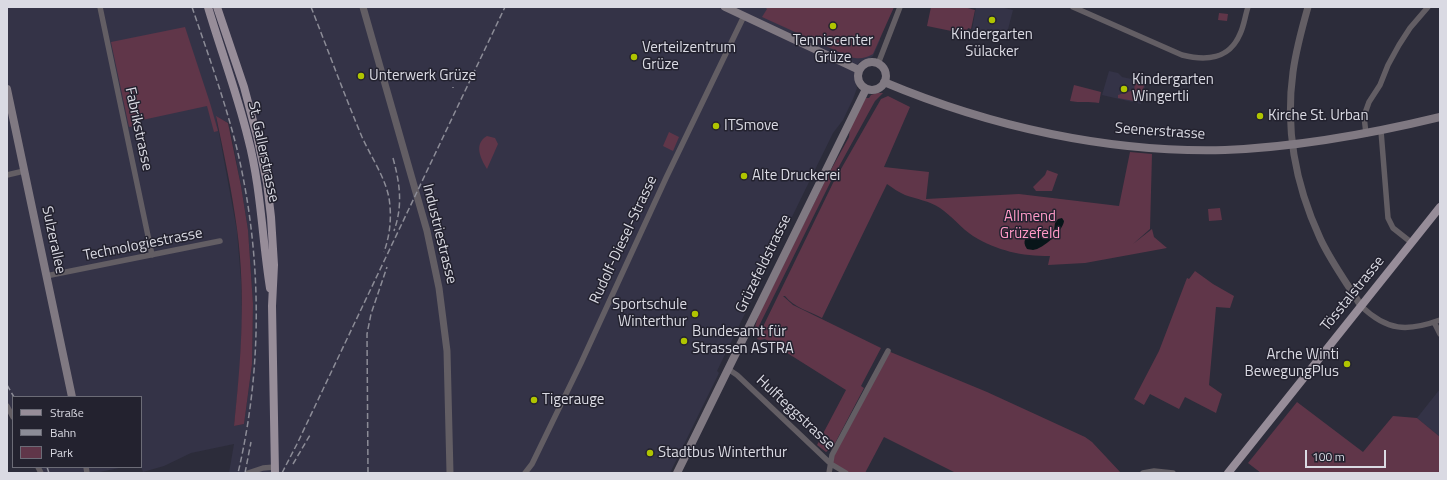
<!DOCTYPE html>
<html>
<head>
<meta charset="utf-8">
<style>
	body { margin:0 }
	#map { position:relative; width:1447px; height:480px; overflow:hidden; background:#2c2c3a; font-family:"Titillium Web",sans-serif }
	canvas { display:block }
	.frame { position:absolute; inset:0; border:8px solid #dadae3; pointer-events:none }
	.legend { position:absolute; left:12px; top:396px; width:130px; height:72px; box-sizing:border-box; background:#23222f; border:1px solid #6c6c77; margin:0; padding:5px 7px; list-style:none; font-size:12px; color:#dadae3 }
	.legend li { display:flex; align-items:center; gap:8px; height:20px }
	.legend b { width:20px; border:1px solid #6c6c77 }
	.scale { position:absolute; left:1305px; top:450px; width:81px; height:18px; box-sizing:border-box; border:2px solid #dadae3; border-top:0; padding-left:5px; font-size:12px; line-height:14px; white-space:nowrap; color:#dadae3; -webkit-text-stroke:3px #23222f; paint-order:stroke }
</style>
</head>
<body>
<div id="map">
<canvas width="1447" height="480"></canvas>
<div class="frame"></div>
<ul class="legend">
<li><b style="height:5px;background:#978d99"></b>Straße</li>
<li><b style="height:5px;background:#8c8c97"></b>Bahn</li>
<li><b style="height:11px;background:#603649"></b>Park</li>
</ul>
<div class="scale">100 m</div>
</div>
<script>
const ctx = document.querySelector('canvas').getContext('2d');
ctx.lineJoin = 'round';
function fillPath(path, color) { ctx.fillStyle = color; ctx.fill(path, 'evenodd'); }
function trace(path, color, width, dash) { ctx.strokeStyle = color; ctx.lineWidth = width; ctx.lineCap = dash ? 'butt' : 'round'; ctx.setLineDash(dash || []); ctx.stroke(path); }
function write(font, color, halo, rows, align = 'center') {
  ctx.font = font + ' "Titillium Web",sans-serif'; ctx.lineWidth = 3; ctx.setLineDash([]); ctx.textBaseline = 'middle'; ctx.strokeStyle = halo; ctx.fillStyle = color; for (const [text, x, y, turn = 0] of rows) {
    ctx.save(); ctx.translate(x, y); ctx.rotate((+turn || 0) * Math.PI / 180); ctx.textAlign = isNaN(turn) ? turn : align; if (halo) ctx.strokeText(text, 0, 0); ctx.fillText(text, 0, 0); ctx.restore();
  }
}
fillPath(new Path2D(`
	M7,7H894L880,36V40L873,56L868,60L859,62L854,77L857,88L853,99L843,120L833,133L809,182L717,371L719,373L670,473H229L234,444L191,453L164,466L143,472L141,467V397H13V412L7,402ZM216,117L229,123L241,186L248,230L253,304L252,364L244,424L234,426L240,370L242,322L241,281L237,231Z
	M976,7H1000L1013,10L1006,37L972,30Z
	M1109,71L1118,73L1122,77L1146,82L1141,104L1102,95Z
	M1440,389V437L1417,418Z
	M41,467H124L95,473H43Z`), '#343347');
fillPath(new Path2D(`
	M765,7H894L873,54C864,59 859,59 850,57L762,17L767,9Z
	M931,7H964L975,10L971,29L968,28L966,34L927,26Z
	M1219,13L1228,14L1227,21L1218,20Z
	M185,27L210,103L218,131L214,132L207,106L133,122L134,126L129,127L111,42Z
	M1135,83L1144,85L1142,96L1135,94L1134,101L1118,98V95L1134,90Z
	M1074,85L1101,92L1099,103C1089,101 1080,103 1070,101Z
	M877,93H883L875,101L831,181L755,334L753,333L759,314L827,177L849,137C849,124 860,109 866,98H869L871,95Z
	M888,96L910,107L884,167L929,172L926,199L1019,194L1119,206L1130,152L1152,154L1150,229L1133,244L1121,248L1073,254L1121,248L1133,244L1152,229L1154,237L1167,248L1085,263L1048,265L1050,256C1021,256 998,251 973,236C961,228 952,216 940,208C929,201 917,199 905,195C898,192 893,188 887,184L822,318C811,312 793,307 785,296H783L793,305L881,348L861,386L864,388L833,447L826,452L817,445L846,390L765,339L760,340L757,339L833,183L881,99Z
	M216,116L228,123L241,186L248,230L253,304L252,364L244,424L234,426C241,361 246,295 237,229C232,191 224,154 216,116Z
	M669,132L679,137L673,151L663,146Z
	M487,136L495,138L498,144L487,169C481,159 473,144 487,136Z
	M1047,170L1058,174L1052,191H1036L1033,187L1045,175Z
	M1220,208L1222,220L1209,221L1208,209Z
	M1195,271L1213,284L1234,296L1230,308L1216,307L1209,385L1222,394L1216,413L1185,397L1179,409L1150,394L1144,405L1134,399L1159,351L1187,278L1189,279Z
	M888,351L987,392L1085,437L1092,442L1121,473H956L884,437L865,473H846L831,464L832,455Z
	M1297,402L1363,452L1393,416L1417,418L1440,437V473H1261L1248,463Z`), '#603649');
fillPath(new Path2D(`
	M1062,218L1064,221C1063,231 1043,249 1033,250C1032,250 1028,249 1027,249C1016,232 1045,233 1054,230L1055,223L1058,219Z`), '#081519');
trace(new Path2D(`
	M100,7L152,255
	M1073,7L1182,55C1206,61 1229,60 1240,34C1244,26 1245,16 1248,7
	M878,64L900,7
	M1381,131L1388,218L1393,228L1412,243
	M1366,134L1364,116L1369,102L1380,85L1388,65L1399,45L1410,28L1428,7
	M7,175L24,171
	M46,276L220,241
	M1361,306C1387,331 1407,332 1440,320
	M1434,322L1440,334
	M728,369L737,375L831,464L846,473
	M7,406L13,417
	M38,467L41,473
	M86,467L87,473
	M248,473L263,468L275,467
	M525,473L532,464L581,363L666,178L744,16
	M829,473L832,455L888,351
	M1143,473L1154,471L1173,473`), '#635e64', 5.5);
trace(new Path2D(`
	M363,7L427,231L439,288L447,351L450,473
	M1308,7C1302,28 1296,50 1293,72C1285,129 1296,186 1320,238C1331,262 1347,283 1361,306`), '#635e64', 7);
trace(new Path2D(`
	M725,7L859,70
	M858 76a14 14 0 1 1 28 0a14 14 0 1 1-28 0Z
	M884,82C991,127 1109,153 1225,150C1298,147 1370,134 1440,117
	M7,89L72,397
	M677,473L866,89`), '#807982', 8);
trace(new Path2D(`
	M208,7C221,51 237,93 248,138C261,187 262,238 270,288
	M217,7L244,87L257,136L267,183L271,217L274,265L272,306L275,473
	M1228,473L1440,207`), '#978d99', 8);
trace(new Path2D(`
	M192,7C208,54 225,101 237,149C262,255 263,367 238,473
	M311,7C328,50 344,94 362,137C371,157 385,177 389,198C392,217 390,235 384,252
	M453,88V87
	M393,158C400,184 403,205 394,231
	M7,385L14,397
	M293,464L310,435
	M47,467L49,473
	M245,473L251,442
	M282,473L297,444L505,7
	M368,473L367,334L371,314L387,267`), '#8c8c97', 1.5, [6, 3]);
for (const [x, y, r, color] of [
	[992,20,4,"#b0c500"],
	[833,26,4,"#b0c500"],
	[634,57,4,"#b0c500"],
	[361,76,4,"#b0c500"],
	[1124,89,4,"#b0c500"],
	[1260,116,4,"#b0c500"],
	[716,126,4,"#b0c500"],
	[744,176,4,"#b0c500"],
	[695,314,4,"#b0c500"],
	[684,341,4,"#b0c500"],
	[1347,364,4,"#b0c500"],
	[534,400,4,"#b0c500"],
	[650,453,4,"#b0c500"]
]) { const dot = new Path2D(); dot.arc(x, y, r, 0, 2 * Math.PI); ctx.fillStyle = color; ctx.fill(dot); trace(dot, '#23222f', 1.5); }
write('15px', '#dadae3', '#23222f', [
	["Kindergarten",992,35,"center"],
	["Sülacker",992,52,"center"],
	["Tenniscenter",833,41,"center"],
	["Grüze",833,58,"center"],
	["Verteilzentrum",642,48],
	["Grüze",642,65],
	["Unterwerk Grüze",369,76],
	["Kindergarten",1132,80],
	["Wingertli",1132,97],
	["Kirche St. Urban",1268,116],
	["ITSmove",724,126],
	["Alte Druckerei",752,176],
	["Sportschule",687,305,"right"],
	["Winterthur",687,322,"right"],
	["Bundesamt für",692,332],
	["Strassen ASTRA",692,349],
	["Arche Winti",1339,355,"right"],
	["BewegungPlus",1339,372,"right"],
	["Tigerauge",542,400],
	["Stadtbus Winterthur",658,453]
], 'left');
write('15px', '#dadae3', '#23222f', [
	["Fabrikstrasse",138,129,78],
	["Seenerstrasse",1160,132,4],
	["St. Gallerstrasse",263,152,78],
	["Industriestrasse",439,234,76],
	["Sulzerallee",53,240,78],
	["Rudolf-Diesel-Strasse",624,240,-65],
	["Technologiestrasse",143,245,-11],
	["Grüzefeldstrasse",764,264,-64],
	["Tösstalstrasse",1353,294,-51],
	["Hulfteggstrasse",795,413,43]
]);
write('15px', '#ff9ac7', '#23222f', [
	["Allmend",1030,217],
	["Grüzefeld",1030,234]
]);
</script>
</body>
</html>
